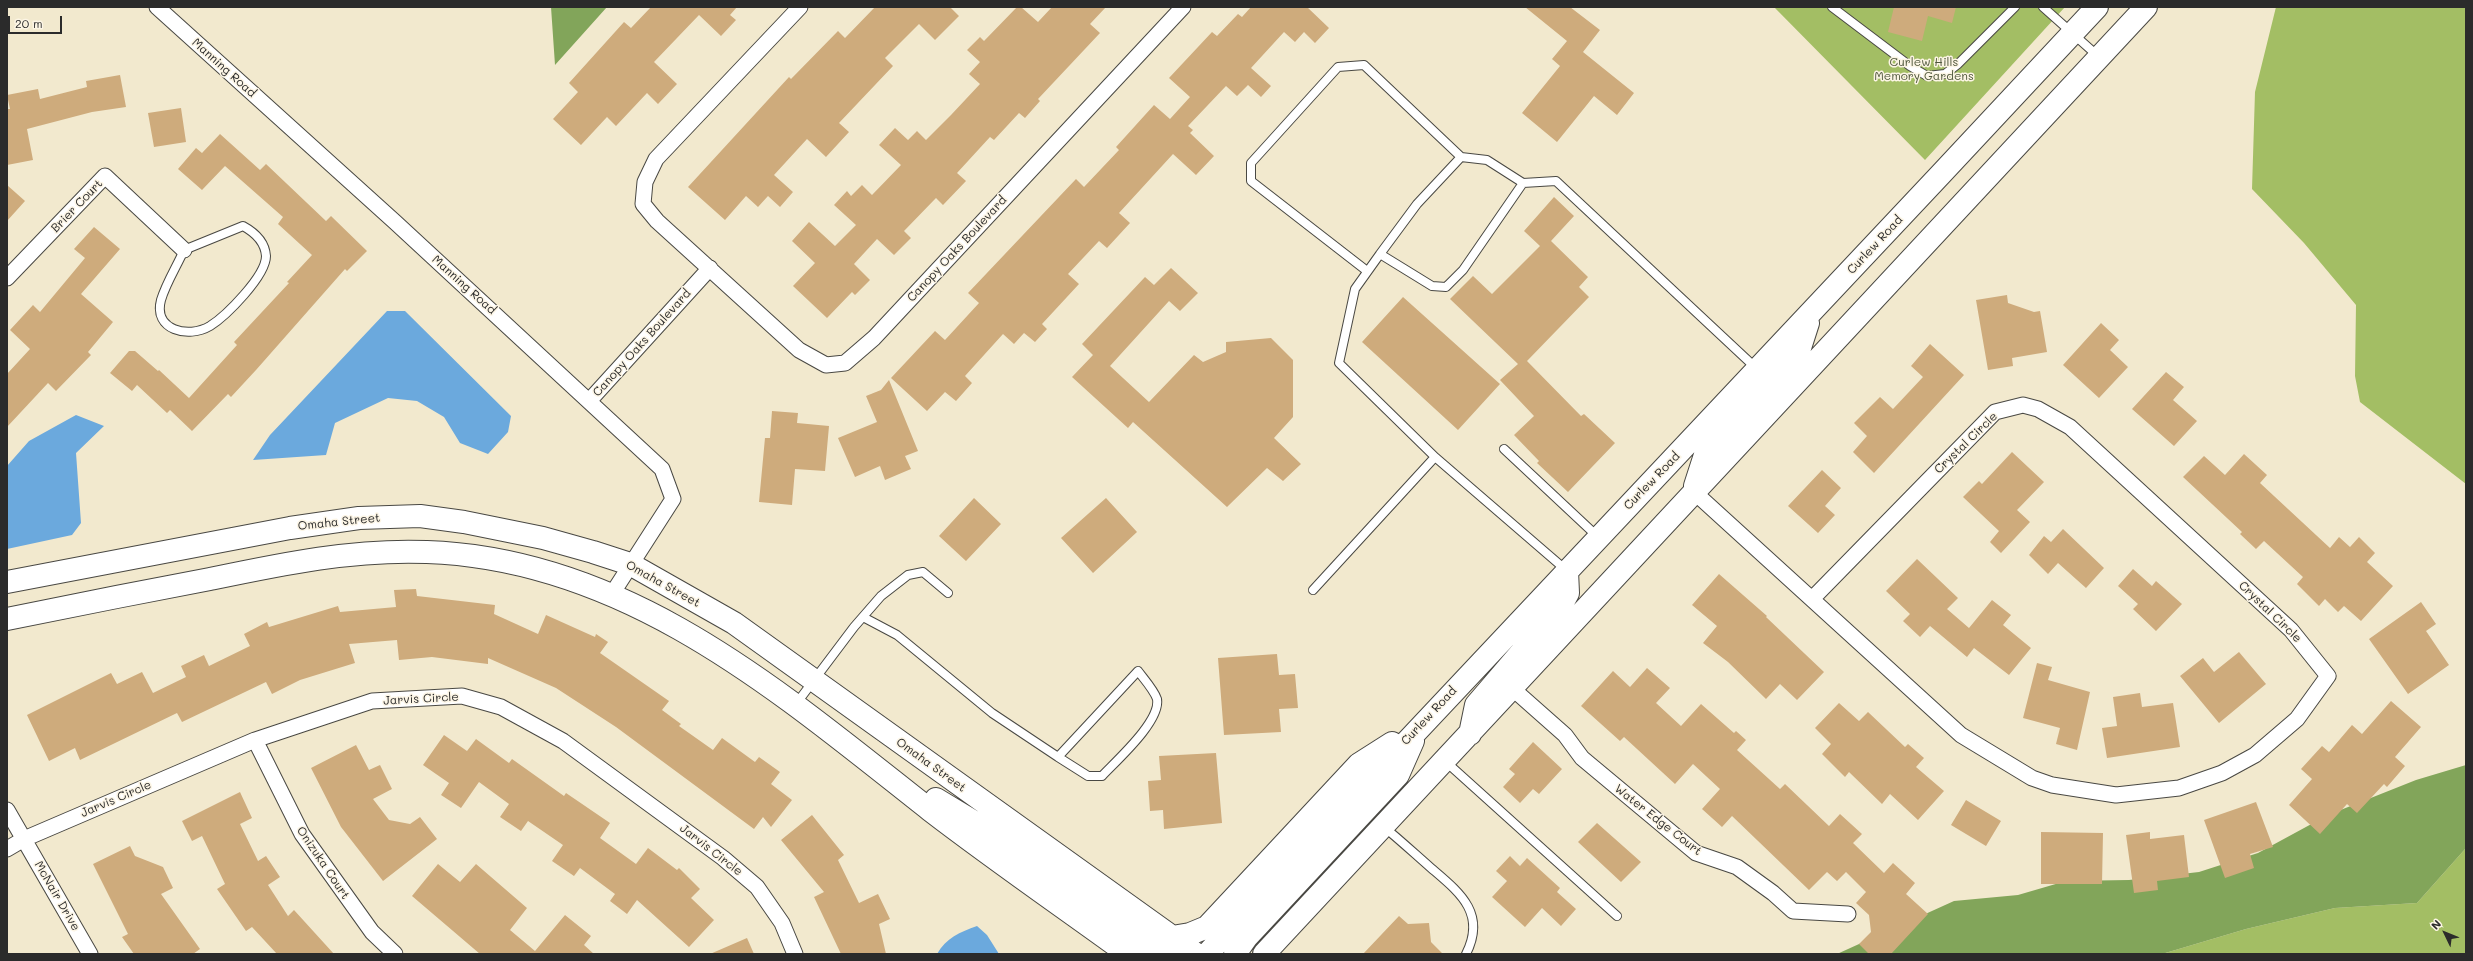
<!DOCTYPE html>
<html>
<head>
<meta charset="utf-8">
<style>
	body { margin:0 }
	#map { position:relative; width:2473px; height:961px; overflow:hidden; background:#f2e9ce; font-family:Mali,sans-serif }
	canvas { display:block }
	.frame { position:absolute; inset:0; border:8px solid #2b2b2b; pointer-events:none }
	.north { position:absolute; left:2425px; top:913px; width:40px; height:40px; -webkit-text-stroke:3px #fcf5e5; paint-order:stroke; rotate:313deg; font-size:11px; font-weight:700; line-height:16px; text-align:center; color:#2b2b2b }
	.north::after { content:''; display:block; margin:auto; width:14px; height:18px; background:#2b2b2b; clip-path:polygon(50% 0,100% 100%,50% 72%,0 100%) }
	.scale { position:absolute; left:8px; top:16px; width:54px; height:18px; box-sizing:border-box; border:2px solid #2b2b2b; border-top:0; padding-left:5px; font-size:12px; line-height:14px; white-space:nowrap; color:#2b2b2b; -webkit-text-stroke:3px #fcf5e5; paint-order:stroke }
</style>
</head>
<body>
<div id="map">
<canvas width="2473" height="961"></canvas>
<div class="frame"></div>
<div class="north">N</div>
<div class="scale">20 m</div>
</div>
<script>
const ctx = document.querySelector('canvas').getContext('2d');
ctx.lineJoin = 'round';
function fillPath(path, color) { ctx.fillStyle = color; ctx.fill(path, 'evenodd'); }
function trace(path, color, width, dash) { ctx.strokeStyle = color; ctx.lineWidth = width; ctx.lineCap = dash ? 'butt' : 'round'; ctx.setLineDash(dash || []); ctx.stroke(path); }
function write(font, color, halo, rows, align = 'center') {
  ctx.font = font + ' Mali,sans-serif'; ctx.lineWidth = 3; ctx.setLineDash([]); ctx.textBaseline = 'middle'; ctx.strokeStyle = halo; ctx.fillStyle = color; for (const [text, x, y, turn = 0] of rows) {
    ctx.save(); ctx.translate(x, y); ctx.rotate((+turn || 0) * Math.PI / 180); ctx.textAlign = isNaN(turn) ? turn : align; if (halo) ctx.strokeText(text, 0, 0); ctx.fillText(text, 0, 0); ctx.restore();
  }
}
fillPath(new Path2D(`
	M1774,7H2065L1925,160Z
	M2276,7H2466V484L2360,402L2355,376L2356,305L2304,243L2252,189L2255,92Z
	M2466,848V954H2162L2246,929L2335,908L2417,903Z`), '#a3be64');
fillPath(new Path2D(`
	M551,7H607L555,65Z
	M2466,765V848L2417,903L2335,908L2246,929L2162,954H1837L1954,901L2018,895L2066,881L2129,880L2199,872L2258,853L2328,815L2416,780Z`), '#82a55a');
fillPath(new Path2D(`
	M387,311H405L511,416L508,432L488,454L460,443L444,417L417,401L388,398L335,423L326,455L253,460L270,435Z
	M76,415L104,426L76,453L81,523L72,535L7,549V466L29,441Z
	M977,926L987,935L999,954H937C946,938 960,932 977,926Z`), '#6ba9dd');
fillPath(new Path2D(`
	M651,7H737L730,15L736,20L721,36L699,15L654,62L677,84L658,104L647,93L616,126L607,117L581,145L553,119L578,92L569,83L624,22L631,28Z
	M875,7H950L959,16L935,40L919,24L885,58L893,66L839,123L849,132L826,157L807,139L774,175L793,192L780,207L768,196L758,207L746,196L725,220L688,187L789,77L791,79L838,31L845,38Z
	M1017,7H1021L1038,22L1052,7H1106L1090,24L1100,33L1038,99L1040,101L1025,118L1019,113L994,140L990,137L957,173L966,181L943,205L936,198L904,231L911,238L894,255L877,239L854,264L870,280L855,295L852,292L827,318L793,286L815,263L792,241L809,222L835,246L856,225L834,205L847,191L851,196L862,185L872,195L901,165L879,145L895,128L908,140L917,131L926,140L951,115L980,84L969,74L980,62L967,50L980,37L984,41Z
	M1251,7H1307L1329,28L1315,43L1304,32L1295,42L1284,32L1251,68L1271,86L1261,97L1248,85L1237,96L1226,86L1188,126L1193,130L1190,133L1214,156L1196,175L1173,154L1119,213L1130,223L1107,248L1099,241L1068,274L1079,284L1042,324L1047,329L1035,342L1024,333L1014,344L1003,334L965,376L972,383L956,401L945,392L927,411L891,378L935,331L945,340L979,303L968,293L1076,179L1084,187L1119,150L1116,147L1154,105L1170,119L1190,97L1169,78L1212,32L1217,36L1238,14L1242,17Z
	M1525,7H1570L1600,30L1583,52L1634,93L1617,115L1594,96L1557,142L1522,113L1560,66L1552,59L1567,41Z
	M1894,7H1956L1952,23L1928,16L1922,41L1888,32Z
	M120,75L126,107L92,112L27,129L33,160L7,165V109H10L7,95L38,89L40,99L87,87L86,81Z
	M181,108L186,142L154,147L148,113Z
	M220,134L260,170L266,164L326,221L331,216L367,251L347,271L345,269L256,370L231,397L228,394L192,431L170,410L167,413L137,385L132,391L110,373L129,351H135L158,371L159,370L189,398L237,345L234,342L289,283L287,282L312,255L278,224L283,217L225,166L202,190L178,169L196,148L202,153Z
	M7,185L25,201L7,221Z
	M1554,197L1574,216L1551,241L1588,277L1579,287L1589,297L1527,361L1581,416L1584,414L1615,443L1568,492L1537,463L1539,461L1514,435L1534,416L1500,380L1518,364L1450,299L1473,276L1492,294L1540,246L1524,231Z
	M94,227L120,249L81,294L113,322L88,352L91,355L56,391L48,383L7,427V374L30,349L10,330L33,305L40,312L85,258L74,249Z
	M1171,268L1198,293L1180,311L1169,301L1110,366L1149,402L1194,355L1203,362L1226,352V342L1271,338L1293,360V417L1274,438L1301,464L1283,481L1267,468L1227,507L1133,422L1128,428L1072,377L1093,355L1082,344L1145,277L1154,285Z
	M2007,295L2008,303L2034,312L2040,311L2047,352L2012,358L2013,366L1988,370L1976,300Z
	M1403,297L1500,384L1458,430L1362,342Z
	M2101,323L2119,340L2110,350L2128,367L2099,398L2063,365Z
	M1930,344L1964,375L1874,473L1853,452L1867,436L1854,423L1880,397L1893,409L1923,377L1911,366Z
	M2166,372L2184,387L2173,400L2197,421L2174,446L2132,409Z
	M889,380L918,451L905,456L911,469L885,480L880,466L855,477L838,438L877,422L866,396L881,390Z
	M772,411L798,413L797,423L829,426L825,471L795,469L792,505L759,502L765,438H770Z
	M2012,452L2044,482L2017,510L2030,522L2001,553L1990,542L1999,531L1963,497L1979,481L1982,484Z
	M2244,454L2267,475L2260,483L2330,548L2339,537L2350,547L2359,537L2375,553L2367,562L2393,586L2361,621L2344,606L2338,612L2325,599L2319,606L2297,584L2303,577L2264,541L2256,549L2240,534L2242,532L2183,477L2204,456L2225,475Z
	M1822,470L1841,488L1825,506L1835,515L1818,533L1788,506Z
	M974,498L1001,524L966,561L939,536Z
	M1106,498L1137,532L1093,573L1061,538Z
	M2063,529L2104,568L2086,588L2058,563L2048,574L2029,555L2044,536L2051,542Z
	M1917,559L1958,598L1947,609L1969,628L1992,600L2011,615L2003,625L2031,648L2009,675L1974,648L1967,657L1930,626L1920,637L1903,621L1910,614L1886,591Z
	M2133,569L2152,586L2156,581L2182,604L2156,631L2133,609L2138,604L2118,586Z
	M1719,574L1767,616L1766,617L1824,672L1797,700L1780,684L1766,699L1728,662L1703,643L1717,626L1692,605Z
	M416,589L417,596L495,605L494,614L538,634L546,615L595,637L596,634L608,642L600,653L669,701L662,710L681,724L679,726L713,750L722,738L755,762L759,757L780,772L771,784L792,800L771,827L763,817L754,829L616,727L556,688L488,658V664L432,657L399,660L397,640L349,644L355,663L300,680L272,694L266,682L182,722L177,713L80,760L75,748L49,761L27,715L111,673L117,684L142,672L153,693L186,677L181,666L204,655L209,666L250,646L244,634L267,622L269,627L338,606L340,612L396,607L394,590Z
	M2421,602L2436,624L2426,631L2449,665L2408,694L2369,639Z
	M2239,652L2266,684L2219,723L2180,676L2203,658L2214,672Z
	M1277,654L1279,675L1295,674L1298,708L1279,709L1281,732L1224,735L1218,658Z
	M2037,663L2052,667L2048,680L2090,692L2077,750L2056,744L2060,728L2023,718Z
	M1647,668L1670,688L1656,703L1681,726L1701,704L1734,733L1736,731L1746,740L1737,750L1780,789L1785,784L1829,826L1840,814L1862,834L1853,843L1884,873L1893,863L1915,883L1906,894L1928,914L1891,954H1869L1859,944L1871,932L1869,915L1856,903L1866,892L1846,872L1837,881L1827,872L1809,890L1732,816L1722,827L1702,809L1720,789L1693,764L1675,784L1624,737L1620,741L1581,706L1613,671L1630,687Z
	M2140,693L2142,707L2173,703L2180,747L2107,758L2102,728L2117,726L2113,697Z
	M2391,701L2421,727L2395,757L2405,766L2387,787L2384,784L2357,813L2347,804L2320,834L2289,805L2312,779L2301,769L2322,746L2329,752L2352,725L2362,734Z
	M1839,703L1859,721L1868,712L1905,747L1908,744L1924,758L1916,767L1944,791L1918,820L1890,794L1882,804L1849,772L1845,777L1822,754L1831,744L1815,728Z
	M444,735L467,751L476,739L509,763L512,759L564,796L566,793L610,823L600,838L636,864L648,848L677,870L679,868L700,889L691,898L714,920L689,947L637,900L627,914L610,901L615,894L580,868L574,876L552,861L563,845L528,821L521,831L500,817L509,804L479,782L461,808L441,795L449,783L423,765Z
	M1533,742L1562,769L1539,794L1533,789L1520,803L1503,787L1515,774L1509,769Z
	M356,745L369,770L380,765L392,789L373,799L389,820L410,824L420,817L437,839L383,881L341,827L311,768Z
	M1216,753L1222,823L1164,829L1163,810L1150,811L1148,781L1161,780L1159,756Z
	M240,792L252,818L240,824L258,861L266,856L280,877L268,885L288,916L294,910L334,954H277L252,927L246,931L217,889L225,884L202,836L192,841L182,821Z
	M1966,800L2001,821L1986,846L1951,825Z
	M2256,802L2273,847L2250,854L2254,868L2225,878L2204,820Z
	M812,815L844,855L838,860L859,903L878,894L890,919L879,924L886,954H841L814,897L824,892L781,840Z
	M1597,823L1641,862L1621,882L1578,842Z
	M2041,832L2103,833L2102,884H2041Z
	M2150,832V839L2184,835L2189,877L2157,881L2158,890L2134,893L2126,835Z
	M130,846L135,856L163,867L173,888L161,894L200,949L193,954H134L122,937L128,934L93,864Z
	M1510,856L1520,866L1527,858L1560,888L1557,892L1576,909L1561,926L1542,908L1525,927L1492,897L1507,881L1496,871Z
	M438,864L460,882L476,864L527,908L510,930L535,951L565,915L591,936L584,945L594,954H480L412,896Z
	M1399,916L1408,924L1429,923L1431,942L1443,954H1363Z
	M747,938L754,954H710Z`), '#ceab7c');
const lane = new Path2D(`
	M1832,7L1910,66L1927,76L1945,74L1958,64L2015,7
	M2043,7L2099,57
	M1523,183L1487,160L1461,157L1417,204L1380,254L1432,286L1446,287L1463,270L1523,183L1556,181L1757,369
	M243,226C254,232 265,242 266,256C266,276 226,316 210,326C188,339 153,330 161,300C166,283 177,266 184,250Z
	M1380,254L1355,289L1339,363L1435,457
	M1367,271L1251,181V163L1338,67L1364,65L1461,157
	M1504,449L1598,537
	M1313,590L1435,457L1566,570
	M863,617L897,635L992,713L1058,757L1138,671C1144,679 1154,690 1157,699C1161,721 1117,760 1102,776H1088L1058,757
	M796,704L854,627L881,596L908,575L923,572L948,593
	M1445,761L1617,916
	M1384,827C1400,840 1415,854 1431,868C1459,892 1487,913 1466,954`);
const street = new Path2D(`
	M157,7L395,222L662,469L673,499L612,594
	M800,7L656,159L645,182L643,204L657,221L799,350L826,365L845,363L874,338L1183,7
	M7,278L105,176L184,250
	M590,400L710,268
	M1693,491L1961,735L2032,778L2052,785L2116,795L2179,788L2222,773L2255,755L2297,719L2328,676L2291,630L2070,427L2038,409L2023,405L1995,412L1812,599
	M1513,689L1565,735L1582,758L1696,853L1737,867L1773,893L1793,911L1848,914
	M255,740L302,834L372,932L395,954
	M7,810L90,954
	M7,849L24,839L255,740L372,701L462,696L501,707L563,741L723,858L757,887L782,923L795,954`);
const secondary = new Path2D(`
	M1695,486L1705,455L1800,348L1808,323
	M7,582L290,528L359,518L420,516L464,522L543,538L593,552L630,564L734,623L1196,954
	M7,619C75,605 142,592 210,579C282,564 353,549 427,552C628,559 780,692 930,810C995,860 1062,906 1128,954
	M1470,734L1476,705L1561,606L1568,593L1567,571
	M936,799L979,825L1159,954
	M1175,945L1172,937L1190,934L1207,927L1359,764L1392,743
	M1207,954C1503,637 1802,324 2097,7
	M1235,954L1247,937L1398,775L1413,741
	M1264,954L2146,7`);
trace(lane, '#494843', 10);
trace(street, '#494843', 17);
trace(secondary, '#494843', 24);
trace(lane, '#fff', 8);
trace(street, '#fff', 15);
trace(secondary, '#fff', 22);
write('12px', '#4f573c', '#fcf5e5', [
	["Curlew Hills",1924,62],
	["Memory Gardens",1924,76]
]);
write('12px', '#2b2b2b', '#fcf5e5', [
	["Manning Road",224,68,42],
	["Brier Court",77,206,-46],
	["Curlew Road",1875,245,-47],
	["Canopy Oaks Boulevard",957,249,-47],
	["Manning Road",464,285,42],
	["Canopy Oaks Boulevard",642,343,-48],
	["Crystal Circle",1966,443,-44],
	["Curlew Road",1652,481,-46],
	["Omaha Street",339,522,-6],
	["Omaha Street",663,584,29],
	["Crystal Circle",2270,612,44],
	["Jarvis Circle",421,699,-3],
	["Curlew Road",1429,716,-47],
	["Omaha Street",931,765,36],
	["Jarvis Circle",116,799,-23],
	["Water Edge Court",1658,820,38],
	["Jarvis Circle",711,850,38],
	["Onizuka Court",323,863,56],
	["McNair Drive",57,896,60]
]);
</script>
</body>
</html>
